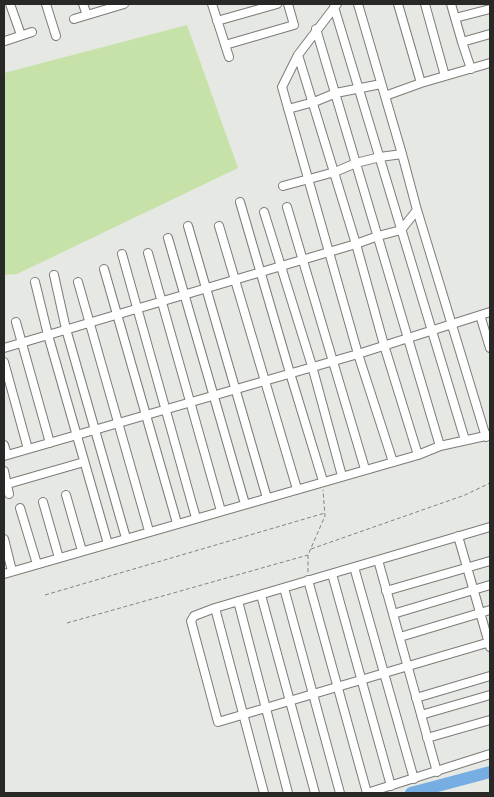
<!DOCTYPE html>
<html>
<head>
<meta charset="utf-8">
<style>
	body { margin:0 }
	#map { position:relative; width:494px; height:797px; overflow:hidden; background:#e5e8e3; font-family:Montserrat,sans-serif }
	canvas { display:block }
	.frame { position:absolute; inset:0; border:5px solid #282927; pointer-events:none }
</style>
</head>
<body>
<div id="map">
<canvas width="494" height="797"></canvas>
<div class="frame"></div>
</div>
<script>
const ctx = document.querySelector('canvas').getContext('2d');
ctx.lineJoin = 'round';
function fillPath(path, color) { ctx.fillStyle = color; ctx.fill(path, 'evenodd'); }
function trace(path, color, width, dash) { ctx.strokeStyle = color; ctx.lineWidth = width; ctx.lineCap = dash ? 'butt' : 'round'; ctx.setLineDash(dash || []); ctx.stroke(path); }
fillPath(new Path2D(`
	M187,25L238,168L17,274L4,275V73Z`), '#c7e2a8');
trace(new Path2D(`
	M411,793L490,772`), '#76ade3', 12);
const minor = new Path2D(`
	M10,4L21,35
	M46,4L56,36
	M83,4L87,15
	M212,4L229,57
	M337,4L298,55L282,87L358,354L393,462
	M358,4L402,154L417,210L486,437
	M398,4L421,83
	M425,4L445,76
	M451,4L462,42L471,69
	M334,7L465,440
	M455,18L490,9
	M74,19L124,4
	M217,21L277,4
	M316,29L440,446
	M5,41L32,32
	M462,42L490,34
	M225,45L294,25L288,4
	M298,55L356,244L384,345L418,455
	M385,96L421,83L490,63
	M288,109L314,102L336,93L381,84
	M283,186L335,172L356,163L380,157L402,154
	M240,202L290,373L323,481
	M287,207L365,469
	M264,212L312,366L342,476
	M188,226L267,498
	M219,226L297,489
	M168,238L245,504
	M148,253L221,511
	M122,254L196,518
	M104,269L177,523
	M54,275L66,329L126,538
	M35,282L48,335L108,544
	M78,282L149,531
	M480,315L490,348
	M16,322L50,443
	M4,348L356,244L378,236L401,230L417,210
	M4,362L28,449
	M4,445L7,455
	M4,456L358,354L490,312
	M4,471L9,494
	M4,485L84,462
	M66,495L82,551
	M43,502L59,558
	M20,508L37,564
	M490,527L215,608L194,616L191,621L218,722L490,642
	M458,536L490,647
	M4,539L12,571
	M378,560L437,772
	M354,567L414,779
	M4,574L418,455L440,446L490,435
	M332,574L391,786
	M308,580L367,793
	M284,588L340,793
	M386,591L490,561
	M261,595L315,793
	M238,601L288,793
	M215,608L264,793
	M393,614L490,585
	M400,637L490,610
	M416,698L490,676
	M421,715L490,695
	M427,738L490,720
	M367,793L490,754`);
trace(minor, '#7b7d78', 10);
trace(new Path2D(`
	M311,549L465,495L490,483
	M308,572V555L325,516L323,490
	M45,595L325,513
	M67,623L308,555`), '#828480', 1, [4, 2.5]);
trace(minor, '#fff', 8);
</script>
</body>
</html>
